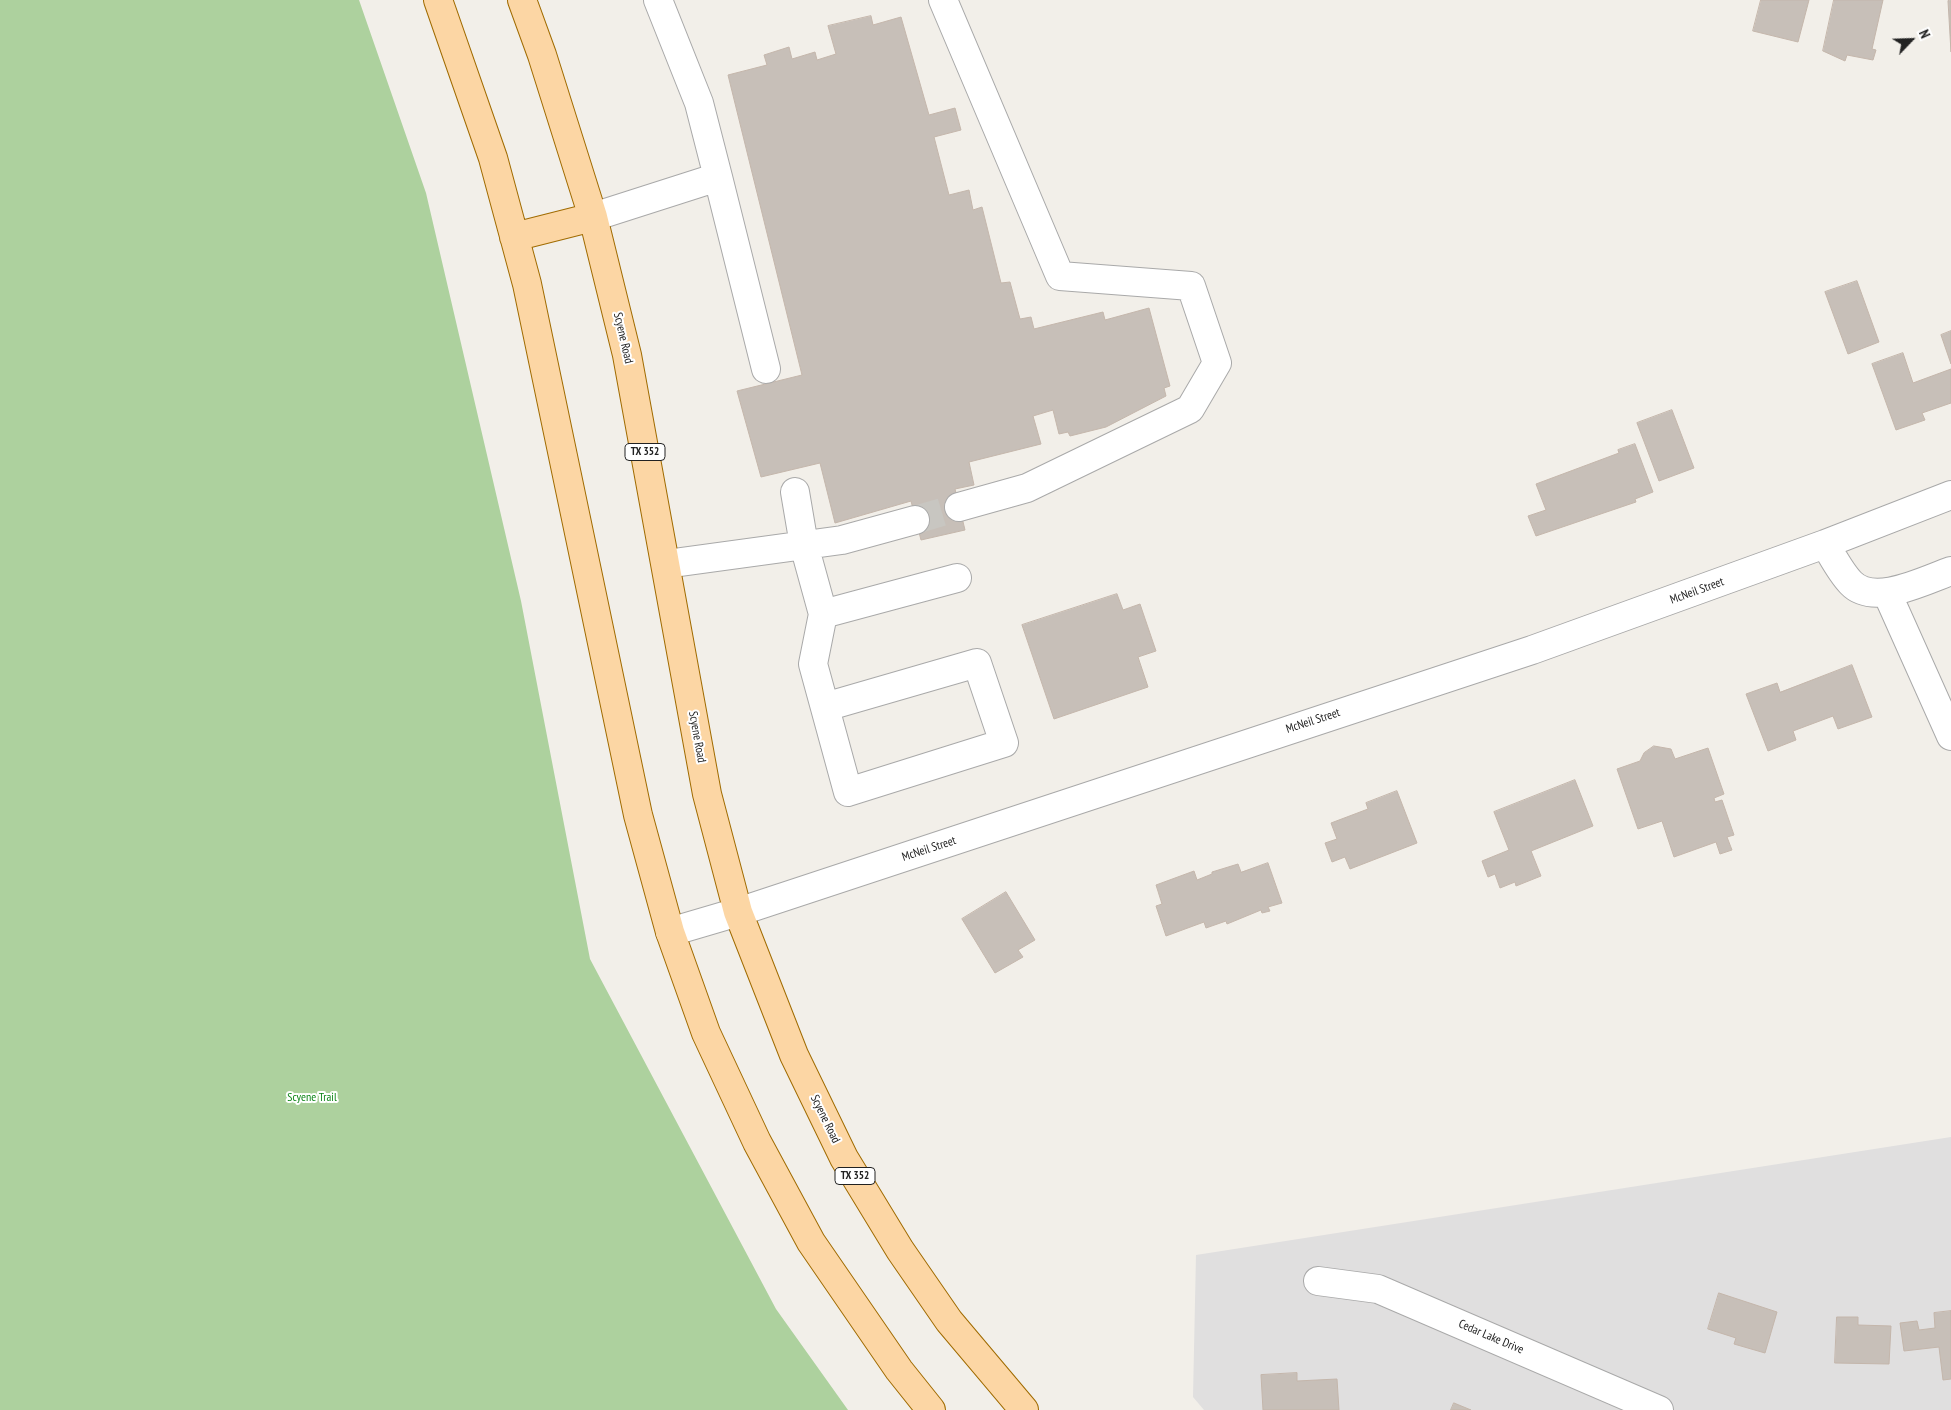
<!DOCTYPE html>
<html>
<head>
<meta charset="utf-8">
<style>
	body { margin:0 }
	#map { position:relative; width:1951px; height:1410px; overflow:hidden; background:#f2efe9; font-family:"PT Sans Narrow",sans-serif }
	canvas { display:block }
	.north { position:absolute; left:1886px; top:15px; width:50px; height:50px; -webkit-text-stroke:4px #fff; paint-order:stroke; rotate:66deg; font-size:14px; font-weight:700; line-height:20px; text-align:center; color:#222 }
	.north::after { content:''; display:block; margin:auto; width:18px; height:22px; background:#222; clip-path:polygon(50% 0,100% 100%,50% 72%,0 100%) }
</style>
</head>
<body>
<div id="map">
<canvas width="1951" height="1410"></canvas>
<div class="north">N</div>
</div>
<script>
const ctx = document.querySelector('canvas').getContext('2d');
ctx.lineJoin = 'round';
function fillPath(path, color) { ctx.fillStyle = color; ctx.fill(path, 'evenodd'); }
function trace(path, color, width, dash) { ctx.strokeStyle = color; ctx.lineWidth = width; ctx.lineCap = dash ? 'butt' : 'round'; ctx.setLineDash(dash || []); ctx.stroke(path); }
function write(font, color, halo, rows, align = 'center') {
  ctx.font = font + ' "PT Sans Narrow",sans-serif'; ctx.lineWidth = 4; ctx.setLineDash([]); ctx.textBaseline = 'middle'; ctx.strokeStyle = halo; ctx.fillStyle = color; for (const [text, x, y, turn = 0] of rows) {
    ctx.save(); ctx.translate(x, y); ctx.rotate((+turn || 0) * Math.PI / 180); ctx.textAlign = isNaN(turn) ? turn : align; if (halo) ctx.strokeText(text, 0, 0); ctx.fillText(text, 0, 0); ctx.restore();
  }
}
fillPath(new Path2D(`
	M1951,1137V1410H1204L1193,1397L1196,1255Z`), '#e0dfdf');
fillPath(new Path2D(`
	M0,0H359L426,193L521,601L590,959L776,1309L848,1410H0Z`), '#add19e');
const building = new Path2D(`
	M1761,0H1809L1798,42L1753,31Z
	M1834,0H1883L1872,49L1876,50L1873,60L1847,55L1845,61L1823,51Z
	M1951,0V52L1948,1Z
	M871,16L873,25L901,17L929,115L955,108L961,130L934,137L949,195L969,190L973,210L982,207L1001,283L1010,282L1020,319L1031,317L1034,329L1103,312L1105,320L1149,308L1170,386L1164,388L1166,396L1106,427L1070,436L1068,432L1059,434L1053,410L1033,416L1041,444L969,462L974,485L955,489L965,530L921,540L911,501L835,523L820,463L761,477L737,391L802,375L728,75L767,65L764,55L789,47L792,59L815,52L817,60L836,54L828,26Z
	M1857,281L1879,342L1848,354L1825,292Z
	M1951,331V364L1941,335Z
	M1903,353L1913,383L1951,369V403L1922,413L1925,420L1896,430L1872,364Z
	M1672,410L1694,468L1659,481L1637,423Z
	M1635,444L1653,492L1635,499L1636,502L1536,536L1528,516L1546,510L1536,484L1619,453L1618,450Z
	M1117,594L1123,610L1140,604L1156,651L1138,657L1148,687L1054,719L1022,625Z
	M1852,665L1872,717L1838,729L1833,716L1793,731L1796,740L1768,751L1746,694L1777,683L1780,692Z
	M1654,746L1671,749L1675,759L1708,748L1724,794L1714,798L1715,802L1722,800L1734,835L1727,837L1732,850L1720,854L1716,842L1674,857L1662,821L1638,829L1617,769L1640,761L1644,753Z
	M1575,780L1593,826L1531,851L1541,876L1516,886L1515,882L1500,888L1495,874L1488,877L1482,861L1509,850L1494,812Z
	M1397,791L1417,843L1350,869L1345,857L1332,862L1325,843L1337,839L1331,823L1368,809L1366,803Z
	M1268,863L1282,903L1268,907L1270,911L1262,913L1261,910L1227,924L1226,921L1206,928L1204,922L1166,936L1156,906L1162,904L1156,885L1194,871L1197,880L1212,874V872L1238,864L1241,872Z
	M1006,892L1035,940L1018,950L1023,957L995,973L962,919Z
	M1719,1293L1777,1312L1765,1353L1734,1344L1736,1338L1708,1329Z
	M1951,1311V1379L1943,1380L1939,1347L1904,1351L1900,1323L1917,1321L1919,1330L1935,1328L1934,1313Z
	M1837,1317H1858V1325L1891,1326L1889,1364L1835,1363Z
	M1297,1373V1381L1337,1379L1339,1410H1263L1261,1375Z
	M1454,1403L1471,1410H1451Z`);
fillPath(building, '#c7bfb8');
trace(building, '#c4b6ab', 1);
trace(new Path2D(`
	M915,520L959,507`), '#c8c6c1', 28, [28, 14]);
const minor = new Path2D(`
	M943,0L1060,276L1191,286L1217,363L1190,409L1027,488L959,507
	M718,177L766,369
	M593,217L718,177L699,103L658,0
	M795,492L804,545L823,614L957,578
	M1825,544C1833,557 1841,573 1851,583C1874,607 1925,580 1951,571
	M666,564L842,540L915,520
	M1887,593L1951,736
	M823,614L813,664L848,792L1004,743L977,663L825,707
	M670,932L738,912L1532,650L1825,544L1951,495
	M1318,1281L1378,1289L1659,1410`);
const major = new Path2D(`
	M438,0L493,158L527,284L638,815L670,932L706,1033L757,1142L811,1242L899,1370L931,1410
	M522,0L542,55L593,217L627,355L707,794L738,912L794,1055L844,1158L900,1250L949,1321L1024,1410
	M514,237L593,217`);
trace(minor, '#a9a9a9', 30);
trace(major, '#a06b00', 30);
trace(minor, '#fff', 28);
trace(major, '#fcd6a4', 28);
for (const [x, y, w] of [
	[645,452,40],
	[855,1176,40]
]) { const box = new Path2D(); box.roundRect(x - w / 2, y - 8.5, w, 17, 4); ctx.fillStyle = '#fff'; ctx.fill(box); trace(box, '#222', 1); }
write('bold 11px', '#222', null, [
	["TX 352",645,452],
	["TX 352",855,1176]
]);
write('12px', '#222', '#fff', [
	["Scyene Road",623,338,77],
	["McNeil Street",1697,591,-20],
	["McNeil Street",1313,721,-18],
	["Scyene Road",697,737,80],
	["McNeil Street",929,849,-18],
	["Scyene Road",825,1119,64],
	["Cedar Lake Drive",1491,1337,23]
]);
write('12px', '#0c8416', '#fff', [
	["Scyene Trail",312,1098]
]);
</script>
</body>
</html>
